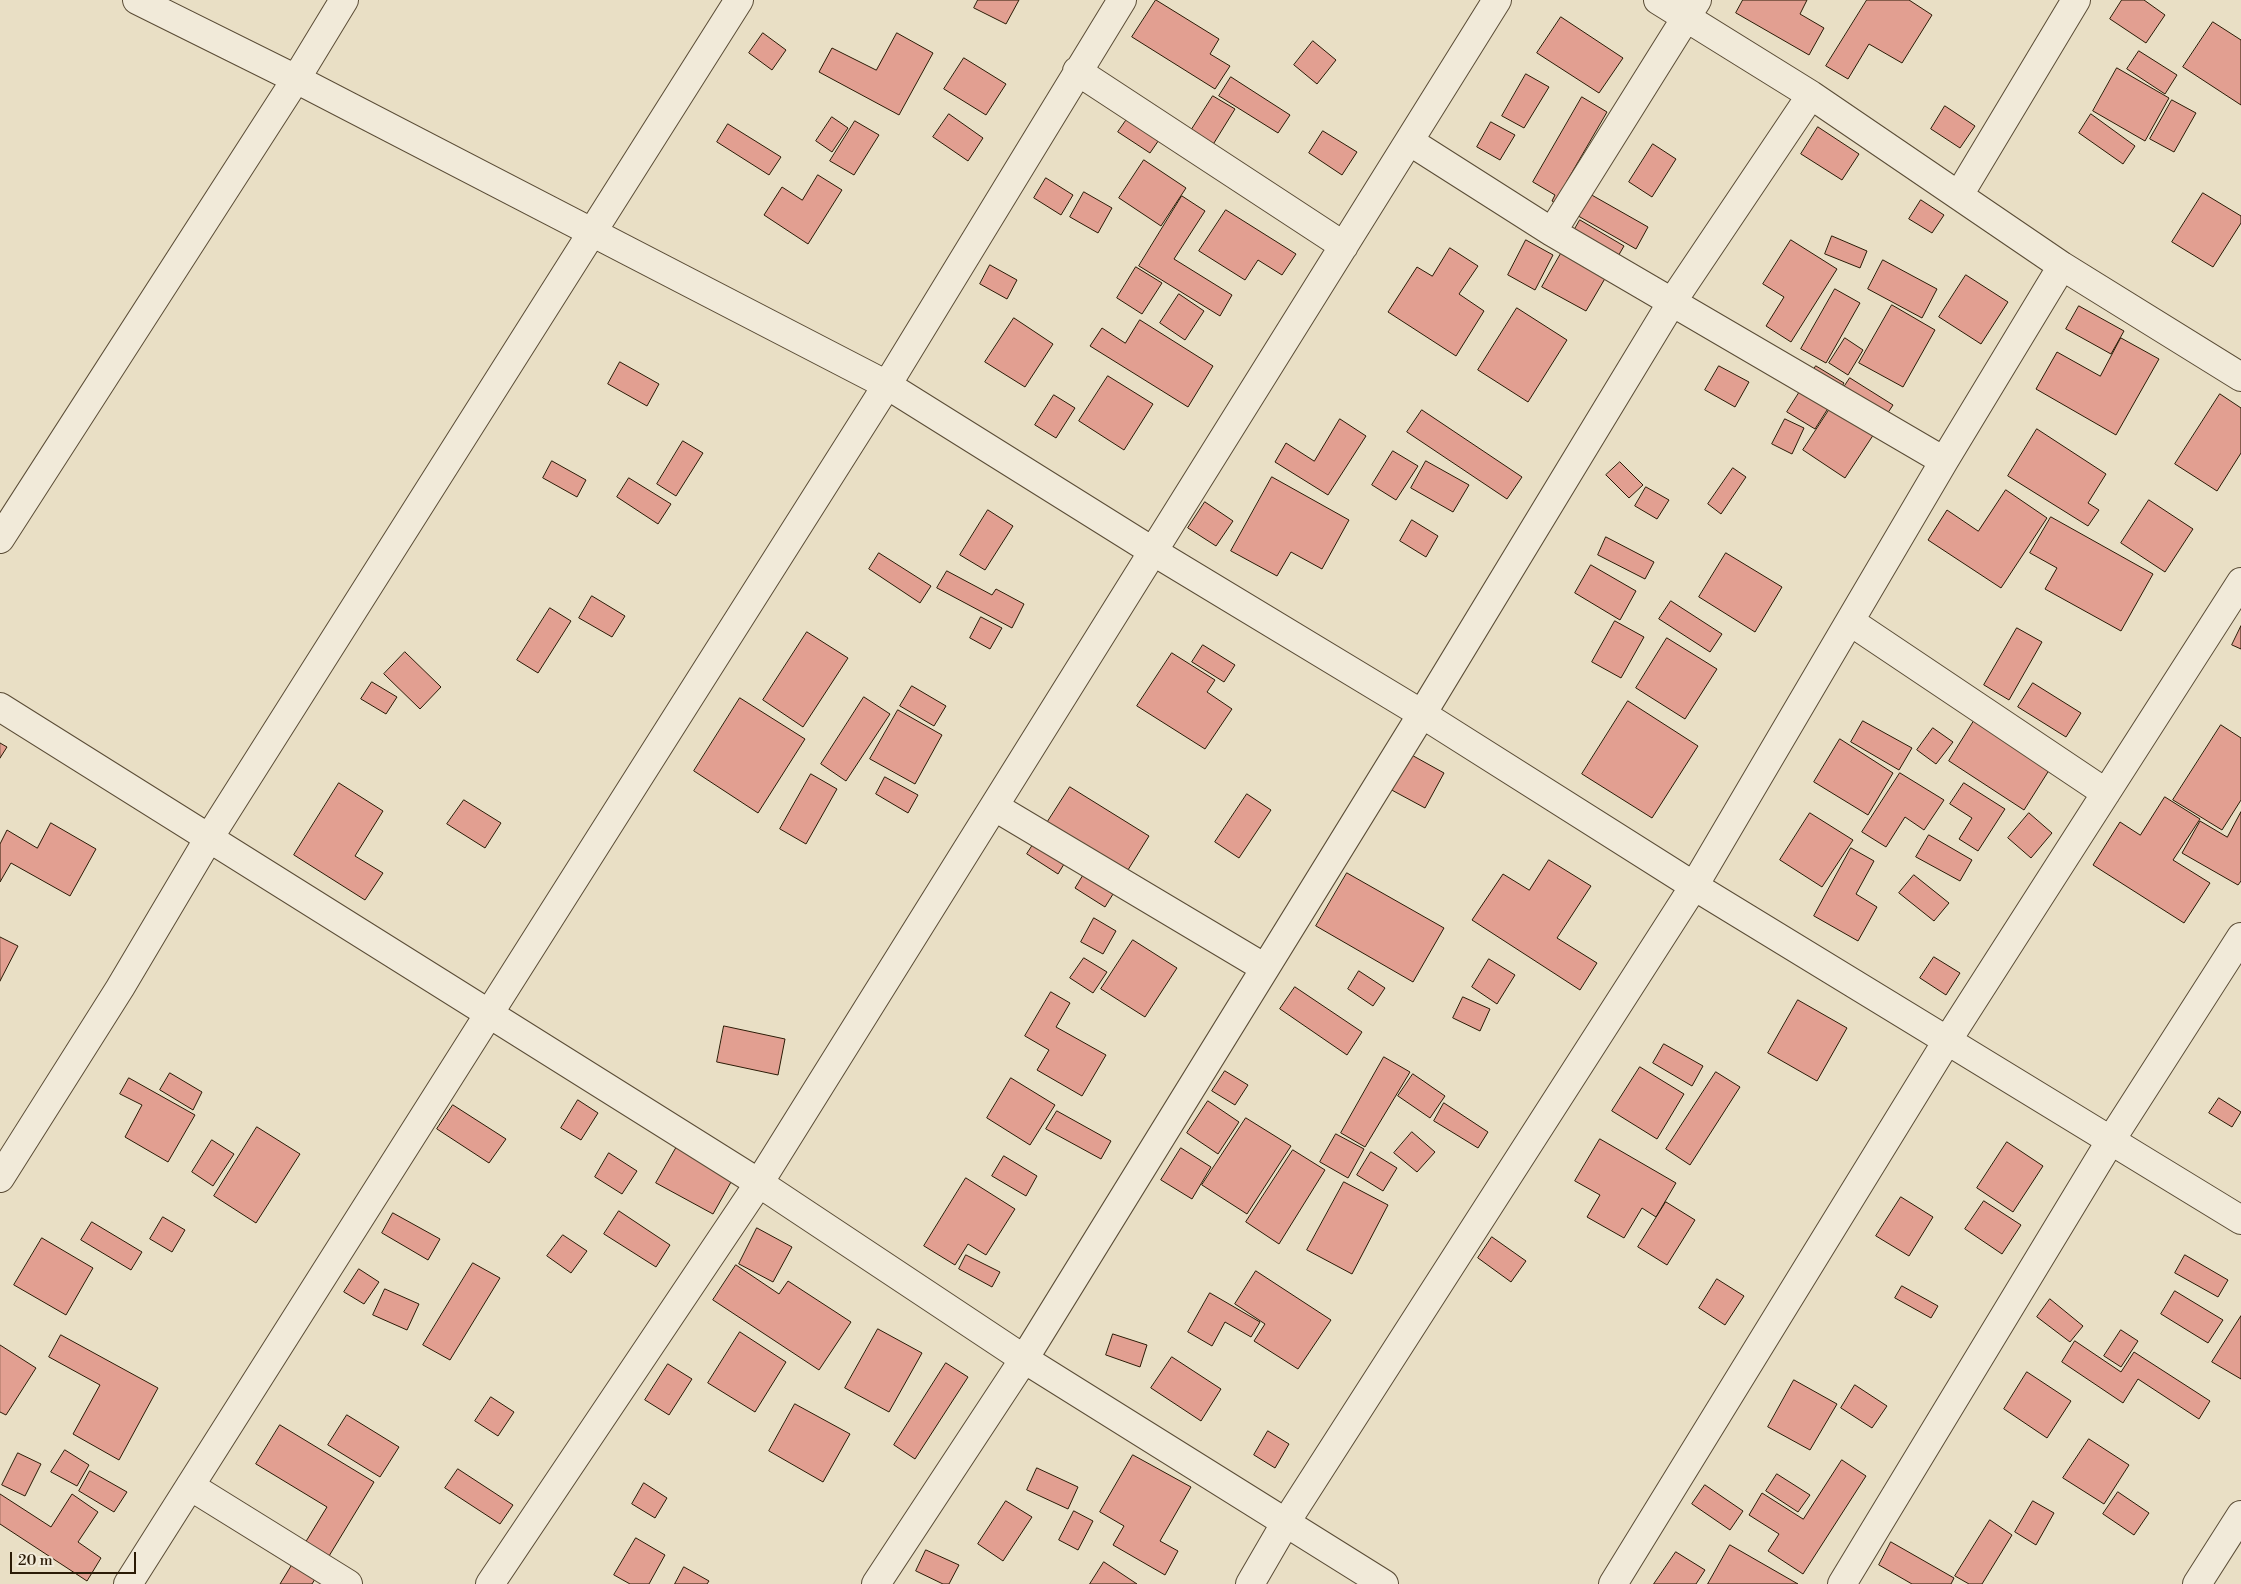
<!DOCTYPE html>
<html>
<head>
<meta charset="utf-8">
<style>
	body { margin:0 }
	#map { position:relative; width:2241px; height:1584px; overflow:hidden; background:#e9dfc5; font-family:"Libre Bodoni",serif }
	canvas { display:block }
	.scale { position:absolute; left:10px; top:1552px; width:126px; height:22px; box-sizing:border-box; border:2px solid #2b1b06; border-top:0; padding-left:6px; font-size:15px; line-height:18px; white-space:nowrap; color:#2b1b06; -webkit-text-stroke:4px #f1ead9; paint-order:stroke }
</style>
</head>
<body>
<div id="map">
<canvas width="2241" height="1584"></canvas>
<div class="scale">20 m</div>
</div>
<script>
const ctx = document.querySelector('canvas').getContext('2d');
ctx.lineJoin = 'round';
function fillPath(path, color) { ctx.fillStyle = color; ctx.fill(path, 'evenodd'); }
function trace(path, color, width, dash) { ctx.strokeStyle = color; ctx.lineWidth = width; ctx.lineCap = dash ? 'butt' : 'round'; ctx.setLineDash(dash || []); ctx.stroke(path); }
const building = new Path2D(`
	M978,0H1019L1006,24L974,8Z
	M1156,0L1219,39L1210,54L1230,66L1215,89L1132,37Z
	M1743,0H1807L1800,14L1824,28L1809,55L1736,13Z
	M1867,0H1909L1932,15L1902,63L1869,44L1848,79L1826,66Z
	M2122,0H2144L2165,15L2146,43L2110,19Z
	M1561,17L1623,58L1599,93L1537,53Z
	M2213,22L2241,40V105L2183,67Z
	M763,33L786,50L772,70L749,53Z
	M897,33L933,53L899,115L819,72L832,48L876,70Z
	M1313,41L1336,60L1317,84L1294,65Z
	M2139,51L2177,75L2165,94L2127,69Z
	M964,58L1006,84L986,115L944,89Z
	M2117,68L2169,98L2145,141L2093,111Z
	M1526,74L1549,87L1524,128L1502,116Z
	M1231,77L1290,115L1278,133L1219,96Z
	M1213,96L1235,109L1209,151L1187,137Z
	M1582,97L1607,112L1567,181L1648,227L1636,249L1552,201L1555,195L1533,182Z
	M2172,100L2196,113L2174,152L2150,139Z
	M1945,106L1975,126L1960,148L1931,129Z
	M1132,112L1163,134L1150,153L1118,132Z
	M949,114L983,138L968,161L933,137Z
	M2091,114L2135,146L2123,164L2079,133Z
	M832,117L848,128L832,152L816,141Z
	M855,121L879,135L854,175L830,161Z
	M1491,122L1515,135L1500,160L1477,147Z
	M728,124L781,157L769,175L717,142Z
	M1818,127L1859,154L1842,180L1801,154Z
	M1323,131L1357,152L1342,175L1309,153Z
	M1653,144L1676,159L1652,197L1629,182Z
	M1144,160L1186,188L1161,226L1119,198Z
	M818,175L842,190L808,244L764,215L782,187L802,200Z
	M1046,178L1073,195L1061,215L1034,198Z
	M1084,192L1112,208L1098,233L1070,217Z
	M2203,193L2241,216V223L2213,267L2172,242Z
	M1182,196L1205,211L1174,259L1232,295L1220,316L1139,266Z
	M1921,200L1944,215L1932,233L1909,219Z
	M1226,210L1296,254L1282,275L1258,260L1245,280L1199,251Z
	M1580,220L1624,246L1586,311L1542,287Z
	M1832,236L1867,251L1860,268L1825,254Z
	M1526,240L1553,255L1535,290L1508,275Z
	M1791,240L1837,269L1791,342L1766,326L1784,297L1763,284Z
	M1450,248L1478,266L1459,294L1484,311L1456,356L1388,312L1417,267L1432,276Z
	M1883,260L1937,289L1922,318L1868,289Z
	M990,265L1017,280L1007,299L980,284Z
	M1136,267L1162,283L1142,314L1117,298Z
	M1966,275L2008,302L1981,344L1939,317Z
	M1835,289L1860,303L1826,363L1801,349Z
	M1179,294L1204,311L1185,340L1160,323Z
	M1892,305L1935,330L1903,387L1859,363Z
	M2079,306L2124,331L2111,354L2066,329Z
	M1517,308L1567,340L1528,402L1478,370Z
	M1014,318L1053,344L1025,387L985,362Z
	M1140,320L1213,366L1188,407L1090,346L1102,328L1125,343Z
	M1845,338L1863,350L1848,375L1829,363Z
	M2121,338L2159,359L2116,435L2036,389L2057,352L2100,376Z
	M620,362L659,384L647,406L608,384Z
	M1719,366L1749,382L1735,407L1705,390Z
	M1816,366L1844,383L1815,429L1787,412Z
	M1108,376L1153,404L1124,450L1079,421Z
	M1850,378L1893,405L1845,478L1803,450Z
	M2220,394L2241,408V453L2217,491L2175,464Z
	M1054,395L1075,408L1056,438L1035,425Z
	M1422,410L1522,477L1507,499L1407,432Z
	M1340,419L1366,436L1328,495L1275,462L1286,443L1314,461Z
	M1785,419L1804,428L1792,454L1772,444Z
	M2037,429L2106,474L2088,503L2099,510L2088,526L2008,476Z
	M683,441L703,453L676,496L657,484Z
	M1393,451L1418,466L1396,500L1372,485Z
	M552,461L586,480L577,497L543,478Z
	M1426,461L1469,485L1453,512L1411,488Z
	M1620,462L1643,485L1629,498L1606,475Z
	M1733,468L1746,477L1721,514L1708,504Z
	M1272,477L1349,520L1322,569L1291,552L1277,576L1231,551Z
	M629,478L671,504L658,524L617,497Z
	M1646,487L1669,500L1657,519L1635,506Z
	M2006,490L2047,518L2001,588L1928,540L1947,510L1978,531Z
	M2149,500L2193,529L2165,572L2121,543Z
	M1205,502L1233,521L1216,546L1188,528Z
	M988,510L1013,526L985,570L960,555Z
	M2051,517L2153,574L2121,631L2045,589L2057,568L2030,553Z
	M1412,520L1438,536L1426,557L1400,541Z
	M1606,537L1654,562L1645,579L1598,555Z
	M879,553L931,586L920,603L869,569Z
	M1726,553L1782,587L1755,632L1699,597Z
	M1591,565L1636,591L1620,620L1575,593Z
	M947,571L992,595L996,589L1024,604L1012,628L937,588Z
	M592,596L625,616L612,637L579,618Z
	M1671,601L1722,634L1710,652L1659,619Z
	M550,608L571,621L538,673L517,660Z
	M981,617L1002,628L990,649L970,638Z
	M1615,621L1644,637L1621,678L1592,662Z
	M2241,626V649L2232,645Z
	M2017,628L2042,642L2009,700L1984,685Z
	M807,632L848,658L803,727L763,700Z
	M1667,638L1717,669L1685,719L1636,688Z
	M1203,645L1235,665L1224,682L1192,662Z
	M405,652L441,687L420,709L384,674Z
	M1172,653L1215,680L1207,692L1232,709L1205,749L1137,706Z
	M372,682L397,697L386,714L361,699Z
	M2033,683L2081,713L2066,737L2018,707Z
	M912,686L946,706L934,726L900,706Z
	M864,697L890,714L846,781L821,764Z
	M740,698L805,739L758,813L694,771Z
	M1628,701L1698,746L1652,818L1582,774Z
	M1982,708L2058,756L2024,810L1949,761Z
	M898,710L942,735L915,784L870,759Z
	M1863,721L1912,748L1899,770L1851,742Z
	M2221,725L2241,738V800L2222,830L2173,800Z
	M1933,728L1953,742L1936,764L1917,750Z
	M1840,739L1893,773L1868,815L1814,782Z
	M0,743L7,747L0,758Z
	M1408,753L1444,773L1425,808L1388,788Z
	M1900,773L1944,800L1924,830L1905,817L1886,847L1862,832Z
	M811,774L837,789L806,844L780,829Z
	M885,777L918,795L908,813L876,794Z
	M339,783L383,811L355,856L383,873L365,900L294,855Z
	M1964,783L2005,809L1978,851L1959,839L1972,818L1950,804Z
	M1070,787L1149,836L1105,907L1075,888L1094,857L1075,846L1058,874L1027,854Z
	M1247,794L1271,810L1239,858L1215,842Z
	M2165,797L2200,819L2173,860L2210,883L2184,923L2093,865L2120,822L2140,835Z
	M464,800L501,823L485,848L447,824Z
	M2241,812V881L2238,885L2182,853L2200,821L2227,837Z
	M1810,813L1853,840L1822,887L1780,860Z
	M2029,813L2052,833L2031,858L2008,838Z
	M51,823L96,849L70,896L11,863L0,882V844L7,830L37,848Z
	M1929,835L1972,860L1960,881L1916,857Z
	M1851,848L1874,861L1856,894L1877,907L1858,941L1814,916Z
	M1549,860L1591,886L1557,938L1597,963L1580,990L1472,920L1503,874L1529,890Z
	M1347,873L1444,928L1413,982L1316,926Z
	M1914,875L1949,903L1934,921L1899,893Z
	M1094,918L1116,931L1103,954L1081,942Z
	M0,937L18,946L0,981Z
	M1133,940L1177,968L1145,1017L1101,989Z
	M1934,957L1960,973L1946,995L1920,978Z
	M1084,958L1107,972L1093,993L1070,978Z
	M1489,959L1515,975L1497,1004L1472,987Z
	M1359,971L1385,988L1373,1006L1348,989Z
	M1295,987L1362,1032L1347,1055L1280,1009Z
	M1051,992L1070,1003L1056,1027L1106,1055L1082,1096L1037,1070L1049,1050L1025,1036Z
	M1463,997L1490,1009L1480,1031L1453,1018Z
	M1798,1000L1847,1028L1817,1081L1768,1053Z
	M724,1026L785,1039L778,1075L717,1062Z
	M1664,1044L1703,1066L1692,1086L1653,1063Z
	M1384,1057L1410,1072L1365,1147L1341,1133Z
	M1640,1067L1684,1094L1657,1139L1612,1111Z
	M1225,1071L1248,1085L1235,1105L1212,1091Z
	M1716,1072L1740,1087L1690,1165L1666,1149Z
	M170,1073L202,1092L193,1110L160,1090Z
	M1413,1074L1445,1096L1430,1118L1398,1096Z
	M129,1078L195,1115L168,1162L125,1137L142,1105L120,1094Z
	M1011,1078L1055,1105L1030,1145L987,1118Z
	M2219,1098L2241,1112L2232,1127L2209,1113Z
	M578,1100L598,1113L581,1140L561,1128Z
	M1208,1101L1239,1122L1218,1154L1187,1133Z
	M1444,1103L1488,1132L1478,1148L1434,1121Z
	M453,1105L506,1139L489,1163L437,1129Z
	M1057,1111L1111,1141L1101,1159L1046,1129Z
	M1246,1118L1291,1146L1247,1214L1202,1185Z
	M257,1127L300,1154L256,1223L214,1196Z
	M1412,1132L1435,1152L1417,1172L1394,1153Z
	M1336,1134L1364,1149L1348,1178L1320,1162Z
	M1600,1139L1676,1183L1656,1217L1642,1208L1624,1238L1587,1217L1600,1195L1575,1181Z
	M212,1140L234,1154L213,1186L192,1172Z
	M2007,1142L2043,1166L2013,1212L1977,1188Z
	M679,1143L735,1175L713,1214L656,1183Z
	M1181,1148L1211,1167L1192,1199L1161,1180Z
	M1293,1150L1325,1170L1279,1244L1246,1222Z
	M1371,1152L1397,1168L1383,1191L1357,1175Z
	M609,1153L637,1171L622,1194L595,1177Z
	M1004,1156L1037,1176L1026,1196L992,1176Z
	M966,1178L1015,1209L986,1255L968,1244L955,1265L924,1246Z
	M1344,1182L1388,1205L1352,1274L1307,1250Z
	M1901,1197L1933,1217L1909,1256L1876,1236Z
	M1984,1201L2021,1225L2002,1254L1965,1229Z
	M1666,1202L1695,1220L1667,1265L1638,1247Z
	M619,1211L670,1245L656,1267L604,1234Z
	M393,1213L440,1239L428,1260L382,1233Z
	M163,1217L185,1230L172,1252L150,1239Z
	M92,1222L142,1252L131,1270L81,1240Z
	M757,1228L792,1247L773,1282L739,1264Z
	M563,1235L587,1251L571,1273L547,1256Z
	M1492,1237L1526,1261L1511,1282L1478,1258Z
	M42,1238L93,1268L66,1315L14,1285Z
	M966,1255L1000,1272L992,1287L959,1269Z
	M2185,1255L2228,1280L2218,1297L2175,1273Z
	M473,1263L500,1278L450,1360L423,1345Z
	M736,1265L779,1294L788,1281L851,1322L819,1370L713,1300Z
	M359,1269L379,1282L364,1304L344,1292Z
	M1256,1271L1331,1320L1298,1369L1254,1341L1265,1324L1235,1304Z
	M1717,1279L1744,1296L1725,1325L1699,1308Z
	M1902,1286L1938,1306L1931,1318L1895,1298Z
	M385,1289L419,1304L407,1330L373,1315Z
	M2175,1291L2223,1320L2208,1343L2161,1314Z
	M1210,1293L1260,1322L1251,1337L1225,1322L1212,1346L1188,1332Z
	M2050,1299L2083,1326L2070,1342L2037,1317Z
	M2241,1316V1379L2212,1362Z
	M878,1329L922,1353L889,1412L845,1388Z
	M2121,1330L2138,1341L2121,1367L2104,1356Z
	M740,1332L786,1362L755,1412L708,1383Z
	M1113,1334L1147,1345L1140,1367L1106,1355Z
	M61,1335L158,1388L119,1460L73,1434L100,1385L49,1357Z
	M2075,1341L2121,1372L2134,1352L2210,1401L2199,1419L2138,1379L2123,1403L2062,1362Z
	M0,1345L36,1368L6,1415L0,1412Z
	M1172,1357L1221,1389L1201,1421L1151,1388Z
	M946,1363L968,1377L915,1459L894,1445Z
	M668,1364L692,1379L669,1415L645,1400Z
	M2027,1372L2071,1401L2047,1438L2004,1409Z
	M1794,1380L1837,1404L1810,1450L1768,1427Z
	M1855,1385L1887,1406L1872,1428L1841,1408Z
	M491,1397L514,1412L498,1436L475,1421Z
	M795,1404L850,1434L823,1482L769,1451Z
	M347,1415L399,1447L380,1477L328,1445Z
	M280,1425L374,1482L312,1584H280L327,1507L256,1464Z
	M1268,1431L1289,1444L1275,1468L1254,1455Z
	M2089,1439L2129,1465L2104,1504L2063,1478Z
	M65,1450L89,1465L77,1486L51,1472Z
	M18,1453L41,1464L25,1496L2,1485Z
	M1133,1455L1191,1487L1160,1541L1178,1551L1165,1575L1113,1545L1124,1526L1100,1512Z
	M1842,1460L1866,1476L1803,1574L1768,1551L1779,1534L1749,1515L1762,1493L1803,1519Z
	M1037,1468L1078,1487L1068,1509L1027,1490Z
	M458,1469L513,1505L500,1524L445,1488Z
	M90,1471L127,1492L114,1512L79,1491Z
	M1777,1474L1810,1495L1798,1512L1766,1491Z
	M644,1483L667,1498L655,1518L632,1504Z
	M1705,1485L1743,1511L1730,1530L1692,1504Z
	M2118,1492L2149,1513L2134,1535L2103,1514Z
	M0,1494L51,1527L72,1494L98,1512L78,1542L101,1558L87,1581L0,1524Z
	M1006,1501L1032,1517L1003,1561L978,1544Z
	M2033,1501L2054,1513L2036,1545L2015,1532Z
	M1074,1511L1093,1521L1078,1550L1059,1540Z
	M1990,1520L2012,1535L1982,1584H1969L1955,1576Z
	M636,1538L665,1555L649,1584H630L614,1575Z
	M1891,1542L1954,1578L1951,1584H1912L1879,1565Z
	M1730,1545L1798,1584H1708Z
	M926,1550L959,1565L949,1584H943L916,1571Z
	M1676,1552L1705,1570L1696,1584H1654Z
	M1104,1562L1137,1584H1090Z
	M684,1567L709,1581L707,1584H675Z`);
fillPath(building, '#e29f91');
trace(building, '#2b1b06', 1);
const minor = new Path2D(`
	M137,0L296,79L887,385L1154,552L1422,714L1694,886L2241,1220
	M1658,0L1811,95L2062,266L2241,377
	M1077,71L1344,246
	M1409,141L1552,232L1944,461
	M1959,195L2076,0
	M1552,232L1697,0
	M0,539L296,79L344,0
	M1851,622L2106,793
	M0,707L759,1183L1024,1359L1384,1584
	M995,807L1265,968
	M0,1178L120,988L209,838L739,0
	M190,1486L348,1584
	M128,1584L887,385L1122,0
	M490,1584L759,1183L1497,0
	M876,1584L1024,1359L1422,714L1672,302L1811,95
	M1250,1584L1286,1522L1694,886L1944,461L2062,266
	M1613,1584L1947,1041L2241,582
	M1842,1584L2111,1140L2241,937
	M2197,1584L2241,1515`);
trace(minor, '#5a4c36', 30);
trace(minor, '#f1ead9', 28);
</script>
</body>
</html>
